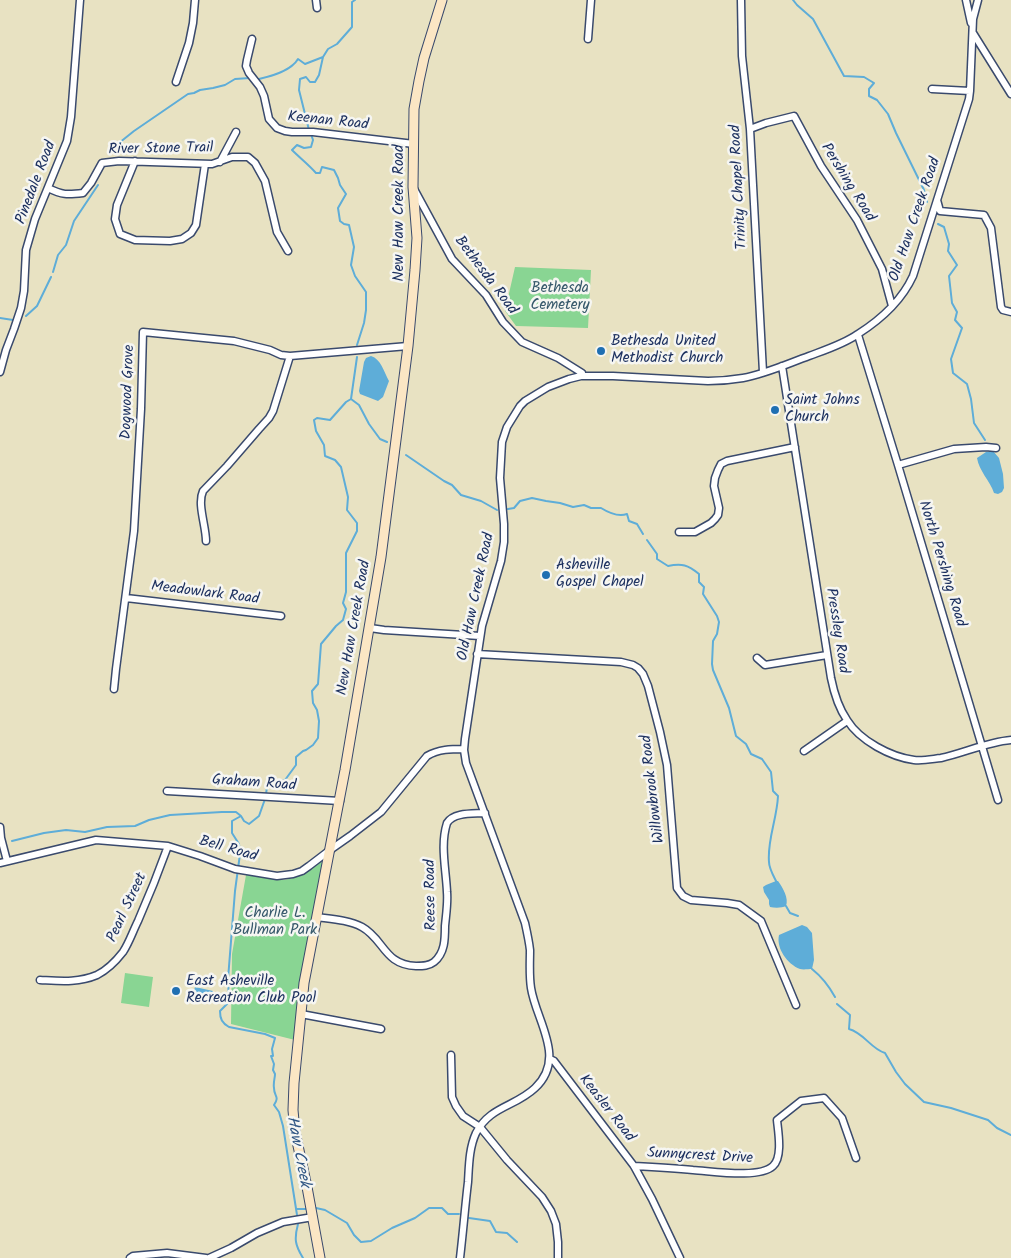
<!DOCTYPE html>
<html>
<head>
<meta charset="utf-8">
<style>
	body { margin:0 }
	canvas { display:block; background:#e8e2c2 }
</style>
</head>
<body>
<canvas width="1011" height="1258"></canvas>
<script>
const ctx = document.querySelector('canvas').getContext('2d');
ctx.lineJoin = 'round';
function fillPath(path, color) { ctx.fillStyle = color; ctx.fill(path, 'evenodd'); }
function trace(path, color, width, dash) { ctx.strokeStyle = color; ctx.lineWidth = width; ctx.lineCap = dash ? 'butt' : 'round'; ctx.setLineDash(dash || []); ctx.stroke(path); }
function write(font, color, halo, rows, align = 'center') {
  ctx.font = font + ' Kalam,sans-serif'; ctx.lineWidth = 5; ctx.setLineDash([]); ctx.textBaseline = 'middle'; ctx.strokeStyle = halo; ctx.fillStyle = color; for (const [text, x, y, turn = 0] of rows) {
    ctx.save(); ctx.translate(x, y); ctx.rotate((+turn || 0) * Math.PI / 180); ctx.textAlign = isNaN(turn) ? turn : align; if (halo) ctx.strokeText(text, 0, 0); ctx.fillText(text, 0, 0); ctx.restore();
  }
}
fillPath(new Path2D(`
	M515,267L591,270L588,328L516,326L505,311Z
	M322,862L324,864L295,1040L231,1024L232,954L246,875L284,880C299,878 308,871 319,863Z
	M125,973L153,977L149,1007L121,1003Z`), '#89d593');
fillPath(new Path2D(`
	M371,356C381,359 384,372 389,381L383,397L378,401L360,394L359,391L364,362L366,358Z
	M993,451L999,458L1003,474L1004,488L1002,492L998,494L994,493C990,481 979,471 977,458L986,452Z
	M776,881H778C783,888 789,898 786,906C782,908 775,908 770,907L769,904V900L764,892L763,887L766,885Z
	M802,925L807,927L812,933L814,960L812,969C809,969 803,970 800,969C787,964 776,948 779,935Z
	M195,987L213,991L211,1001L192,997Z`), '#5eadd8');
trace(new Path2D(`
	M793,0L797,5L813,19L844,76L864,77L874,83L869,89V96L877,100L888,114L896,133L924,190L927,202
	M259,79C272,76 291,71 298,59L305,64L323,57
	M309,130L299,90L300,79L306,77L310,82H315L319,75L323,57L328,49L337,44L352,27V2L355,0
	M311,134L313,140L311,147L304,148L297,145L292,150C300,158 308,164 316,173H320L322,167L334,170L338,178L340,185L346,194L338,208L340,221L344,224L349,225L354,247L351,265L355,276L366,292V310L364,323L357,345
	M113,153L114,147L134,131L188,94L194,93L200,90L213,88L225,85L235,79L250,78
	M938,224L944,227L949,244L948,251L957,265L949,276L952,303L957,312L955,320L962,328L951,359L953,373L967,384L971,399L974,423L985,440
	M53,272L58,255L66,245L74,221L98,185
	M26,316L37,306L51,277
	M0,318L13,320
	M351,399L359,405L369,424L380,439L387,442
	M351,399L357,357
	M406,455L444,481L452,485L461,495L481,501L497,510
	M508,509L514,508L520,501L532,498L546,501L560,503L573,507L584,505L591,508H601C609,513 618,517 627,514L629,521L637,524L643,534
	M647,540L657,554V559L668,566C682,563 688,565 699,574V582L704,587L703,594L717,616L719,622L717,634L713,641L712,664L713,670L729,708L736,736L746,744L751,754L762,759L771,772L773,791L778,796C777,819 767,840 769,862C769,868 773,875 776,881
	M266,794L267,787L285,780L296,765V757L303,751L306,750L313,745L318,738L319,721L317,710L313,703L312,691L318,684L321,644L336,626L343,620L346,609L343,603L346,592V553L357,531V523L347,510L348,497L341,467L335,460L325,456L324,445L316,431L314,420L317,418L330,420L346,402L351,399
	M241,816L232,821V833L239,844L240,854L235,891L228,979L229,1002L220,1011C220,1019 222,1023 229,1027L265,1034L275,1038L272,1049L273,1056H271L274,1064L273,1070L275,1074C275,1078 273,1083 274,1088C274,1097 280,1096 274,1105L279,1112L283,1126L297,1215
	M12,841L44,833L66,830L85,832L107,827L135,826L149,820L170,815L222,812H236L241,816L244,821L249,824L259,816L265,799
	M786,906L790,913L798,916
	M812,969C822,977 829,986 835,997
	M837,1004L850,1015L849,1029C864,1033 871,1049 885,1053L896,1072L905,1084L924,1102L951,1108L988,1120L997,1128L1011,1135
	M316,1208L325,1210L347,1223L354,1235L361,1242L371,1241L392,1228L415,1218L429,1208H442L448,1214H459
	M297,1209H306
	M469,1218L490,1221L496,1232L507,1233L517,1242
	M298,1224C294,1239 295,1245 303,1258`), '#5eadd8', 2);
const street = new Path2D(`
	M316,0L317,8
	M741,0L742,56L750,129L763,372
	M966,0L971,23
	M973,33L1011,94
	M252,39L247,60L246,66L249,73L260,87L264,96L269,119L277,128L285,131L292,132H313L414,144
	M588,39L591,0
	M176,82L189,43L193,23L195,0
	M932,89L970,91
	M750,129L766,123L794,116L821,166L857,220L882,269L892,306
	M135,161L117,205L115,219L120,234L135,240L170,241L182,239L191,233L196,225L205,164
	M220,162L236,132
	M48,188C62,195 67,195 83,193L91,183L102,163L119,161L212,164L232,157H248L255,163L265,181L277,232L288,251
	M414,189L452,259L486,295L503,322L522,342L558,358L582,373L581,376
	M937,200L940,211L984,215L991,228L1001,307L1003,310L1011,312
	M858,335L898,465L998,800
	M782,366L831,678C834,693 838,707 847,720C860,741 891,757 914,760C923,761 932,759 941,758C964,753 987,742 1011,740
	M0,372L6,350L14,329L21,308L24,291L26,250L35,219L67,141L71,117L80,0
	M898,465L954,449L986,447L996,448
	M679,532H695L711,523L715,519L718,515L719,508L714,486L715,478L718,470L721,464L727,461L795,447
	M206,541C206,526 197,504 203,491L227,466L259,429L269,418L273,411L290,356
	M126,598L281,616
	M370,628L384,630L480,636
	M477,654L621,662L633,665L638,668L643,674L648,686L660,732L667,765L677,888L683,896L691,900L727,903L739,905L761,921L796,1005
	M757,658L765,665L827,655
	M114,689L116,669L134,531L141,409L143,332L234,341L270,350L281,355L290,356L408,346
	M804,751L847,721
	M167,791L340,801
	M0,827L1,838L7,861
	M0,863L96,840L168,846L200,856L235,869L277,876L293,874L302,871L309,866L330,850L350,836L381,812L427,756C439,749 451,749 464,749
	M317,917C332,919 349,920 362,927C384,939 384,965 416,966C423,966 429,966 434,962C445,953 445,939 445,926C446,915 448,903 447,892C446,869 440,845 447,823C454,812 473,814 485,813
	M40,980C60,981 78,983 97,975C107,970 116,961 123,952C129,943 133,931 138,921C149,896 159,871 168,846
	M301,1014L381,1029
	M451,1055L452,1097L456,1106L463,1116L480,1127L507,1160L542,1197L551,1211L556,1224L558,1242V1258
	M550,1059L554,1061L634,1166L652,1199L680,1258
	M634,1166C654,1167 673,1168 693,1170C712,1171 759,1179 773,1166C783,1157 778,1131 777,1120L801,1101L824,1098L842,1118L856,1158
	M130,1258L133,1256L167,1253L206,1258
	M209,1258L231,1248L257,1233L283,1222L313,1217
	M460,1258C463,1233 465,1207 468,1182C469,1166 469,1148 476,1133C490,1106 515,1107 535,1088C567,1058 536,1021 531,988C529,975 530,962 530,950C529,941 527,932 525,923L466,763L464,750L465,739L482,626L501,561L504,542V524L500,478L502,442L507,427L520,406L525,401L548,387L569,379L581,376H613L708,381C720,381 731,380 743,378C765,374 787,364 809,356C825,350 844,344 858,334C880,320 902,300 913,276L969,99L970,91L973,19L978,0`);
const secondary = new Path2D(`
	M320,1258L307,1187L295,1132L293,1110L294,1083L304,983L345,770L381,557L408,346L415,270L417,238L413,187L414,109L419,81L424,58L442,0`);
trace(street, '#3a4a6d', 9);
trace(secondary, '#3a4a6d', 11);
trace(street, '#fff', 6);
trace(secondary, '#fbe6c4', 9);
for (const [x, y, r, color] of [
	[601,351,5,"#1f6fb2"],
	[775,410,5,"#1f6fb2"],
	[546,575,5,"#1f6fb2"],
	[176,991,5,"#1f6fb2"]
]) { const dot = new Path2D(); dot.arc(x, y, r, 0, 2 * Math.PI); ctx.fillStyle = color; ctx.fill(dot); trace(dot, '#f6f6f2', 2); }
write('15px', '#1b2f5e', '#f6f6f2', [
	["Keenan Road",328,122,6],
	["River Stone Trail",161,150,-1],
	["Pinedale Road",37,183,-69],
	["Pershing Road",847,183,58],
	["Trinity Chapel Road",740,187,-93],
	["New Haw Creek Road",400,213,-90],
	["Old Haw Creek Road",916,220,-71],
	["Bethesda Road",485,276,53],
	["Dogwood Grove",129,392,-88],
	["North Pershing Road",941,564,73],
	["Meadowlark Road",205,594,7],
	["Old Haw Creek Road",477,597,-78],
	["New Haw Creek Road",355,628,-80],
	["Pressley Road",836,631,81],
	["Graham Road",254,784,4],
	["Willowbrook Road",654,789,-97],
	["Bell Road",228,850,16],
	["Reese Road",432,895,-91],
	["Pearl Street",128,908,-65],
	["Keasler Road",606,1109,52],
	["Sunnycrest Drive",700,1157,3]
]);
write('15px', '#36586b', '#f6f6f2', [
	["Bethesda",560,289],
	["Cemetery",560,306],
	["Charlie L.",275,914],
	["Bullman Park",275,931]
]);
write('15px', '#1b2f5e', '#f6f6f2', [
	["Bethesda United",611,342],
	["Methodist Church",611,359],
	["Saint Johns",785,401],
	["Church",785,418],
	["Asheville",556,566],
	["Gospel Chapel",556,583],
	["East Asheville",186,982],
	["Recreation Club Pool",186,999]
], 'left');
write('italic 16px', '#2f5583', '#f6f6f2', [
	["Haw Creek",297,1152,79]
]);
</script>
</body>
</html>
